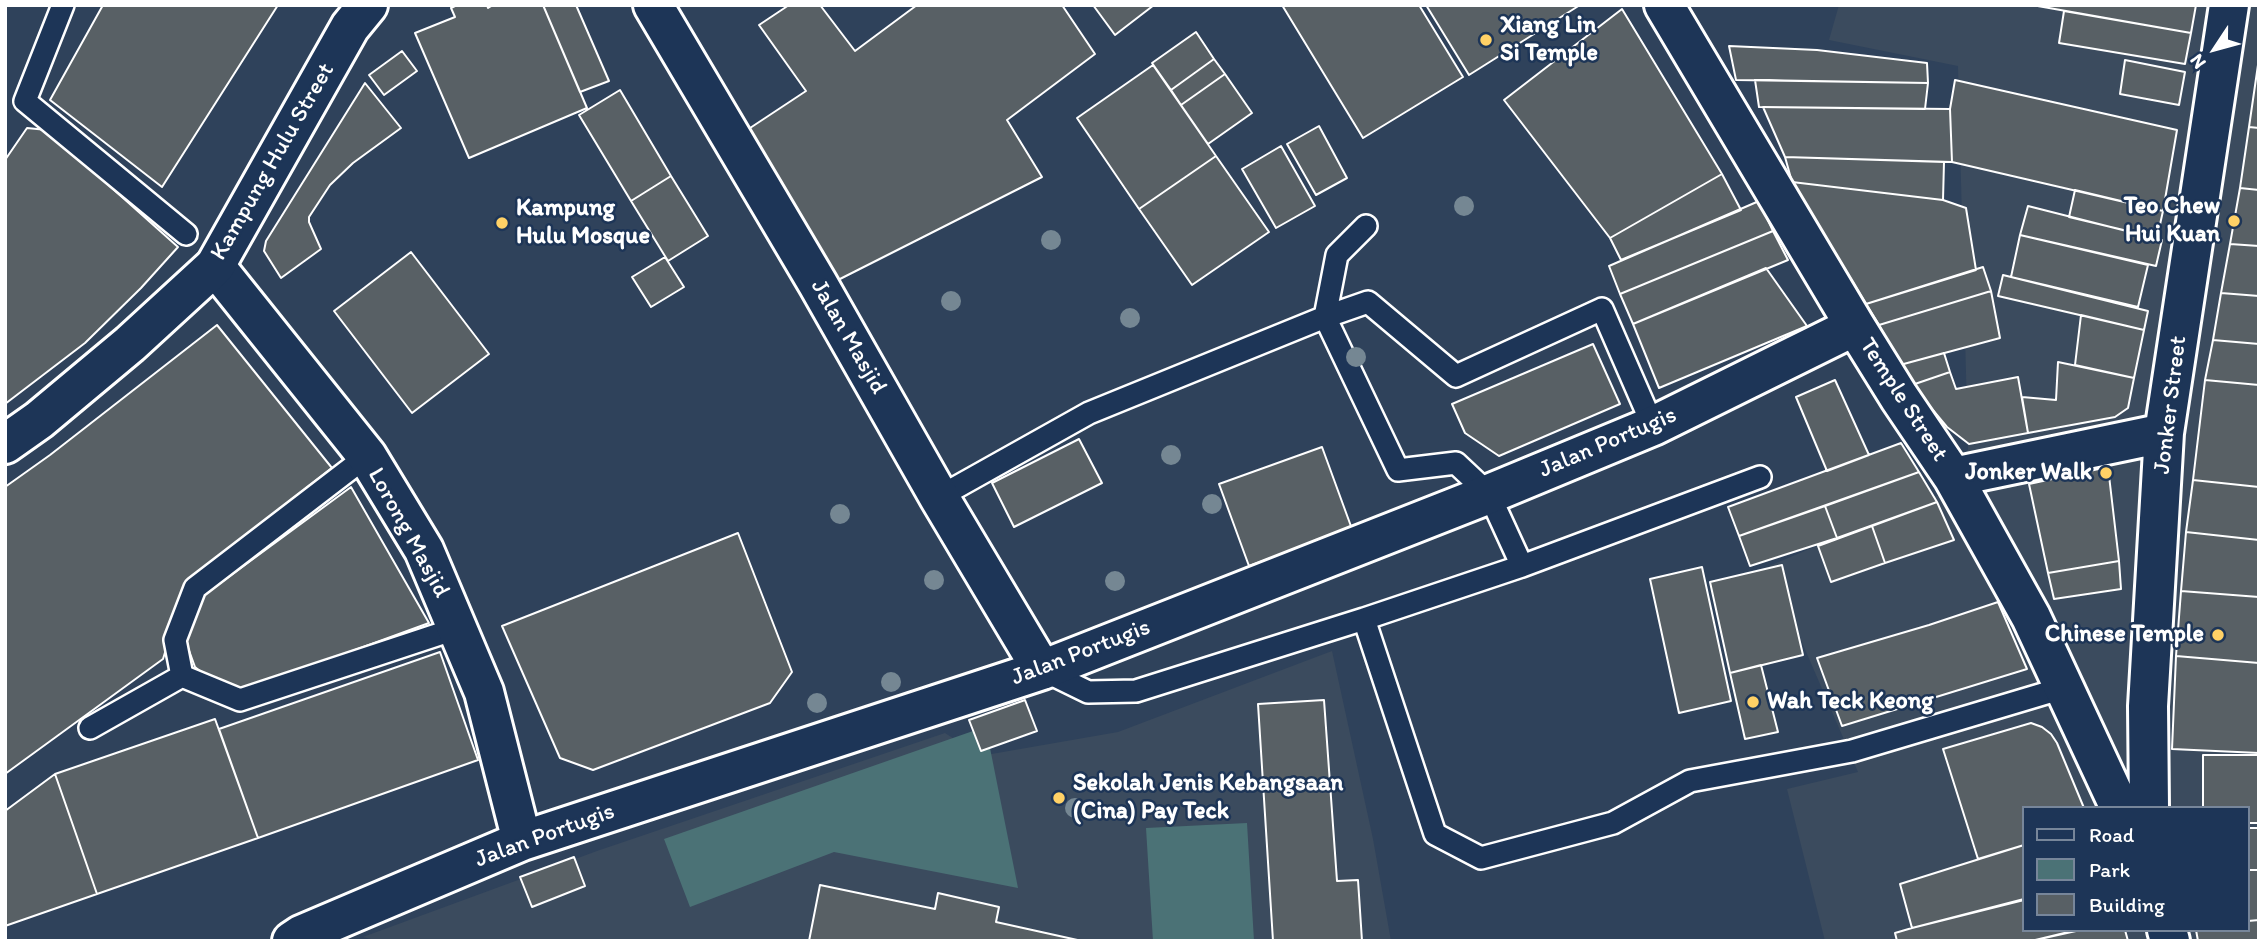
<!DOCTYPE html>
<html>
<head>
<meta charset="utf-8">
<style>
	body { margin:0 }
	#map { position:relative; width:2264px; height:946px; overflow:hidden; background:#2f425b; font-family:Itim,sans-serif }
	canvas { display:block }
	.frame { position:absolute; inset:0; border:7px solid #fff; pointer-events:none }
	.legend { position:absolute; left:2022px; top:806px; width:228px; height:126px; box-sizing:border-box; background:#1d3557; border:2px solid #77869a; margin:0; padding:9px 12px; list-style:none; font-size:21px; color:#fff }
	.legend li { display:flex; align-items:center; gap:14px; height:35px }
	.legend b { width:35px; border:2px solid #77869a }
	.north { position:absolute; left:2180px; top:14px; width:70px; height:70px; -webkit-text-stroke:5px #1d3557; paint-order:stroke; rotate:234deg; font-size:19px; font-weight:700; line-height:28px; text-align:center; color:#fff }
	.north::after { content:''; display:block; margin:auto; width:24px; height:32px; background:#fff; clip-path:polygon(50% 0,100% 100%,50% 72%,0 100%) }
</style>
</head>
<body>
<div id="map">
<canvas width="2264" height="946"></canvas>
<div class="frame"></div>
<ul class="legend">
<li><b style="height:9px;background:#1d3557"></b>Road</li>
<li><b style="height:19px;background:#4b7276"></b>Park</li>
<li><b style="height:19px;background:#586065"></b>Building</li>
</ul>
<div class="north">N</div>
</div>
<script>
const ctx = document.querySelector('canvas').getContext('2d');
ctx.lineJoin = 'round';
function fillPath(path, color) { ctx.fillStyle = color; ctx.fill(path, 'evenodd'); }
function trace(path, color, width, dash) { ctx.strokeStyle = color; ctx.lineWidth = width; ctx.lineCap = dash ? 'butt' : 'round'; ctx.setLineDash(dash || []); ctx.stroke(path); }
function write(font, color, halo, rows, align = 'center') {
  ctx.font = font + ' Itim,sans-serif'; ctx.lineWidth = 5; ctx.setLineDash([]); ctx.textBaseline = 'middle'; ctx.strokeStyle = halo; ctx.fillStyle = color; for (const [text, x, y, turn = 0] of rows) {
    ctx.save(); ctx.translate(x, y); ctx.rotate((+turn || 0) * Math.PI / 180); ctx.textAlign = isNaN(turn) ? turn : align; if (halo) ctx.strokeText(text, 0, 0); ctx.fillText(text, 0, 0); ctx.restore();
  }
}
fillPath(new Path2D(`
	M1839,5H2259V941H1825L1787,789L1858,772L1769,566L1938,495L1968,450L1958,66L1829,40ZM2024,808H2248V930H2024Z
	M1332,651L1373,839L1391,941H379L363,937L597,851L945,733L980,756L1118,732Z`), '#3b4b5e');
fillPath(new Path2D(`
	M973,731L981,751L990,748L1018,888L834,852L690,907L664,839Z
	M1247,823L1254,941H1153L1146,828Z`), '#4b7276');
const building = new Path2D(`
	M103,5H278L162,187L50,100Z
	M457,5H487L488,8L493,5H543L587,108L469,158L415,33L455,17L451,8Z
	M543,5H576L609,81L580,92Z
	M789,5H820L855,51L917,5H1062L1095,54L1007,120L1042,177L838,280L747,130L806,91L759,25Z
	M1093,5H1154L1115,35Z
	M1282,5H1419L1463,77L1363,138Z
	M1426,5H1580L1469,75Z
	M2032,5H2196L2191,33Z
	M1622,9L1722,174L1610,238L1504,100Z
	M2064,11L2191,33L2185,64L2059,43Z
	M1196,32L1214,59L1171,90L1152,63Z
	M1729,46L1817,50L1927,63L1928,83L1736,80Z
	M402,51L417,71L384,95L369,75Z
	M1214,59L1225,74L1181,105L1171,90Z
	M2125,60L2185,72L2179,105L2120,94Z
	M1153,65L1216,156L1139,209L1077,118Z
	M2258,65H2259V128L2249,127Z
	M1225,74L1252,113L1208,144L1181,105Z
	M1755,80L1928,83L1925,109L1759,107Z
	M1955,80L2177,130L2163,211L1952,162L1950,109Z
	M365,83L401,128L353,163L330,185L309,217V222L321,249L281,278L264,251L266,241Z
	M620,90L671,176L631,201L579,115Z
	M1763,107L1950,109L1952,162L1785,157Z
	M1319,126L1347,178L1316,195L1287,144Z
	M2249,127L2259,128V190L2240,188Z
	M27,128L47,130L178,247L141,288L85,343L5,404V160Z
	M1281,146L1315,206L1276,228L1242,169Z
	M1216,156L1269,232L1192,285L1139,209Z
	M1785,157L1944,162L1943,200L1792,182Z
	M1722,174L1741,210L1621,260L1610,238Z
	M671,176L708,236L668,261L631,201Z
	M1792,182L1943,200L1966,208L1976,270L1866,304Z
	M2240,188L2259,190V246L2230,244Z
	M2075,190L2163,211L2157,238L2069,217Z
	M1759,201L1773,231L1620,294L1609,266Z
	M2028,206L2162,240L2156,266L2020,235Z
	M1773,231L1788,260L1633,324L1620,294Z
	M2020,235L2148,265L2138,307L2011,277Z
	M2230,244L2259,246V296L2221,293Z
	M411,252L489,354L412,413L334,311Z
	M665,257L684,287L651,307L632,277Z
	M1983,267L1991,291L1879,325L1866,304Z
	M1766,268L1807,326L1659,388L1633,324Z
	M2003,275L2148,311L2144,330L1998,296Z
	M1991,291L2000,338L1900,365L1879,325Z
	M2221,293L2259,296V344L2213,340Z
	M2081,315L2144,330L2134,378L2075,365Z
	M217,325L332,468L187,581L163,659L5,774V487L50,455Z
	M2213,340L2259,344V385L2205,380Z
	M1593,344L1620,404L1499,456L1465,433L1452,404Z
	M1944,353L1950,372L1912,385L1900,365Z
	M2058,362L2134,378L2128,408L2115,417L2028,433L2022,397L2056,400Z
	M1950,372L1956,389L2018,377L2028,433L1969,444L1947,427L1912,385Z
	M1835,380L1869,455L1827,471L1796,397Z
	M2205,380L2259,385V487L2193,480Z
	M1079,439L1102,483L1014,527L992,483Z
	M1901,443L1919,472L1739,536L1728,507Z
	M1322,447L1352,529L1249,566L1219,484Z
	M2108,467L2119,561L2048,573L2029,484Z
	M1919,472L1937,502L1837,538L1825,506Z
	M2193,480L2259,487V540L2186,532Z
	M351,487L429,623L243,691L213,682L195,667L183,634L204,595Z
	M1937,502L1954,540L1885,563L1872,526Z
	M1825,506L1837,538L1750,566L1739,536Z
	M1872,526L1885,563L1831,582L1818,546Z
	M2186,532L2259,540V597L2181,591Z
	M738,533L792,672L770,703L593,770L560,758L502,626Z
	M2119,561L2121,589L2054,599L2048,573Z
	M1782,565L1803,655L1730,673L1710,582Z
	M1702,567L1731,701L1679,713L1650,579Z
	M2181,591L2259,597V663L2176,656Z
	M1998,602L2027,669L1842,726L1817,658L1929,625Z
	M440,652L478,760L258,838L219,729Z
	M2176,656L2259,663V753L2172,749Z
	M1761,665L1778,732L1745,739L1730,673Z
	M1025,700L1037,731L981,751L969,720Z
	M1324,700L1337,881L1358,880L1362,941H1273L1258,704Z
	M215,719L258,838L97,894L55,774Z
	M2031,723L2042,727L2051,734L2057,743L2084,808H2024V845L1978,859L1943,749Z
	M2203,755H2259V823H2248V808H2203Z
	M55,774L97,894L5,926V811Z
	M2248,828H2259V870H2248Z
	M2024,845V899L1912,928L1900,884Z
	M574,857L585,886L532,907L520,877Z
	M2248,870H2259V920L2248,921Z
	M820,885L935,909L938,893L999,907L996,922L1082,941H809Z
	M2024,900V930L2076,931L2031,941H1897L1895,933L1912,928Z
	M2259,920V941H2198L2196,930H2248V921Z
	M2125,930L2128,941H2031L2077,930Z`);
fillPath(building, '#586065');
trace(building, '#fff', 2);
const lane = new Path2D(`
	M63,5L25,101L186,234
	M1653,426L1602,309L1456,376L1368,302L1325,317L1398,470L1456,463L1489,494L1522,566L1364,619L1435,834L1481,858L1613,823L1690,781L1852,751L2063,688
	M367,456L195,588L175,640L182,676L240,700L458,628
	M939,497L1089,413L1325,317L1337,255L1366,226
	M1522,566L1760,477
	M1043,670L1088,692L1136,691L1364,619
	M90,728L182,676`);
const street = new Path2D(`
	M653,5L818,284L939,497L1042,670
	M1664,5L1855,326L1899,397L1953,477L2031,617L2120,808
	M215,266L367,456L424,550L484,692L522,841
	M1953,477L2164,433
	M2149,808L2148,706L2164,433L2229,5
	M2167,930L2170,941
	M292,941L301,935L522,841L1042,670L1489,494L1653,426L1855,326`);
const secondary = new Path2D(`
	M5,444L39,420L130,344L215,266L350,27L368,5`);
trace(lane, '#fff', 26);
trace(street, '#fff', 44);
trace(secondary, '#fff', 44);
trace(lane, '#1d3557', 21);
trace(street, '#1d3557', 38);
trace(secondary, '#1d3557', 38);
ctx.fillStyle = '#758793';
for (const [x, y] of [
	[1464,206],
	[1051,240],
	[951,301],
	[1130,318],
	[1356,357],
	[1171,455],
	[1212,504],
	[840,514],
	[934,580],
	[1115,581],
	[891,682],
	[817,703],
	[1075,808]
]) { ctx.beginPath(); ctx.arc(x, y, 10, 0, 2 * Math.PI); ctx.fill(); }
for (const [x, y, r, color] of [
	[1486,40,7,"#ffd166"],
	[2234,221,7,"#ffd166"],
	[502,223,7,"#ffd166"],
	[2106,473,7,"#ffd166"],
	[2218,635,7,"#ffd166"],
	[1753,702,7,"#ffd166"],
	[1059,798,7,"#ffd166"]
]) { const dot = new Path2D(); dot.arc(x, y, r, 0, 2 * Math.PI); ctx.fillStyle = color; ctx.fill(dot); trace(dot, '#1d3557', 2.5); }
write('bold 24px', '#fff', '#1d3557', [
	["Xiang Lin",1500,26],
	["Si Temple",1500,54],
	["Teo Chew",2220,207,"right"],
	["Hui Kuan",2220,235,"right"],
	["Kampung",516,209],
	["Hulu Mosque",516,237],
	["Jonker Walk",2092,473,"right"],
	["Chinese Temple",2204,635,"right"],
	["Wah Teck Keong",1767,702],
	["Sekolah Jenis Kebangsaan",1073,784],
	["(Cina) Pay Teck",1073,812]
], 'left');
write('24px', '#fff', '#1d3557', [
	["Kampung Hulu Street",273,162,-60],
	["Jalan Masjid",848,337,60],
	["Temple Street",1903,400,57],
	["Jonker Street",2171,405,-83],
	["Jalan Portugis",1608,443,-23],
	["Lorong Masjid",408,533,61],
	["Jalan Portugis",1081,653,-21],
	["Jalan Portugis",545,836,-20]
]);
</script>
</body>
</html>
